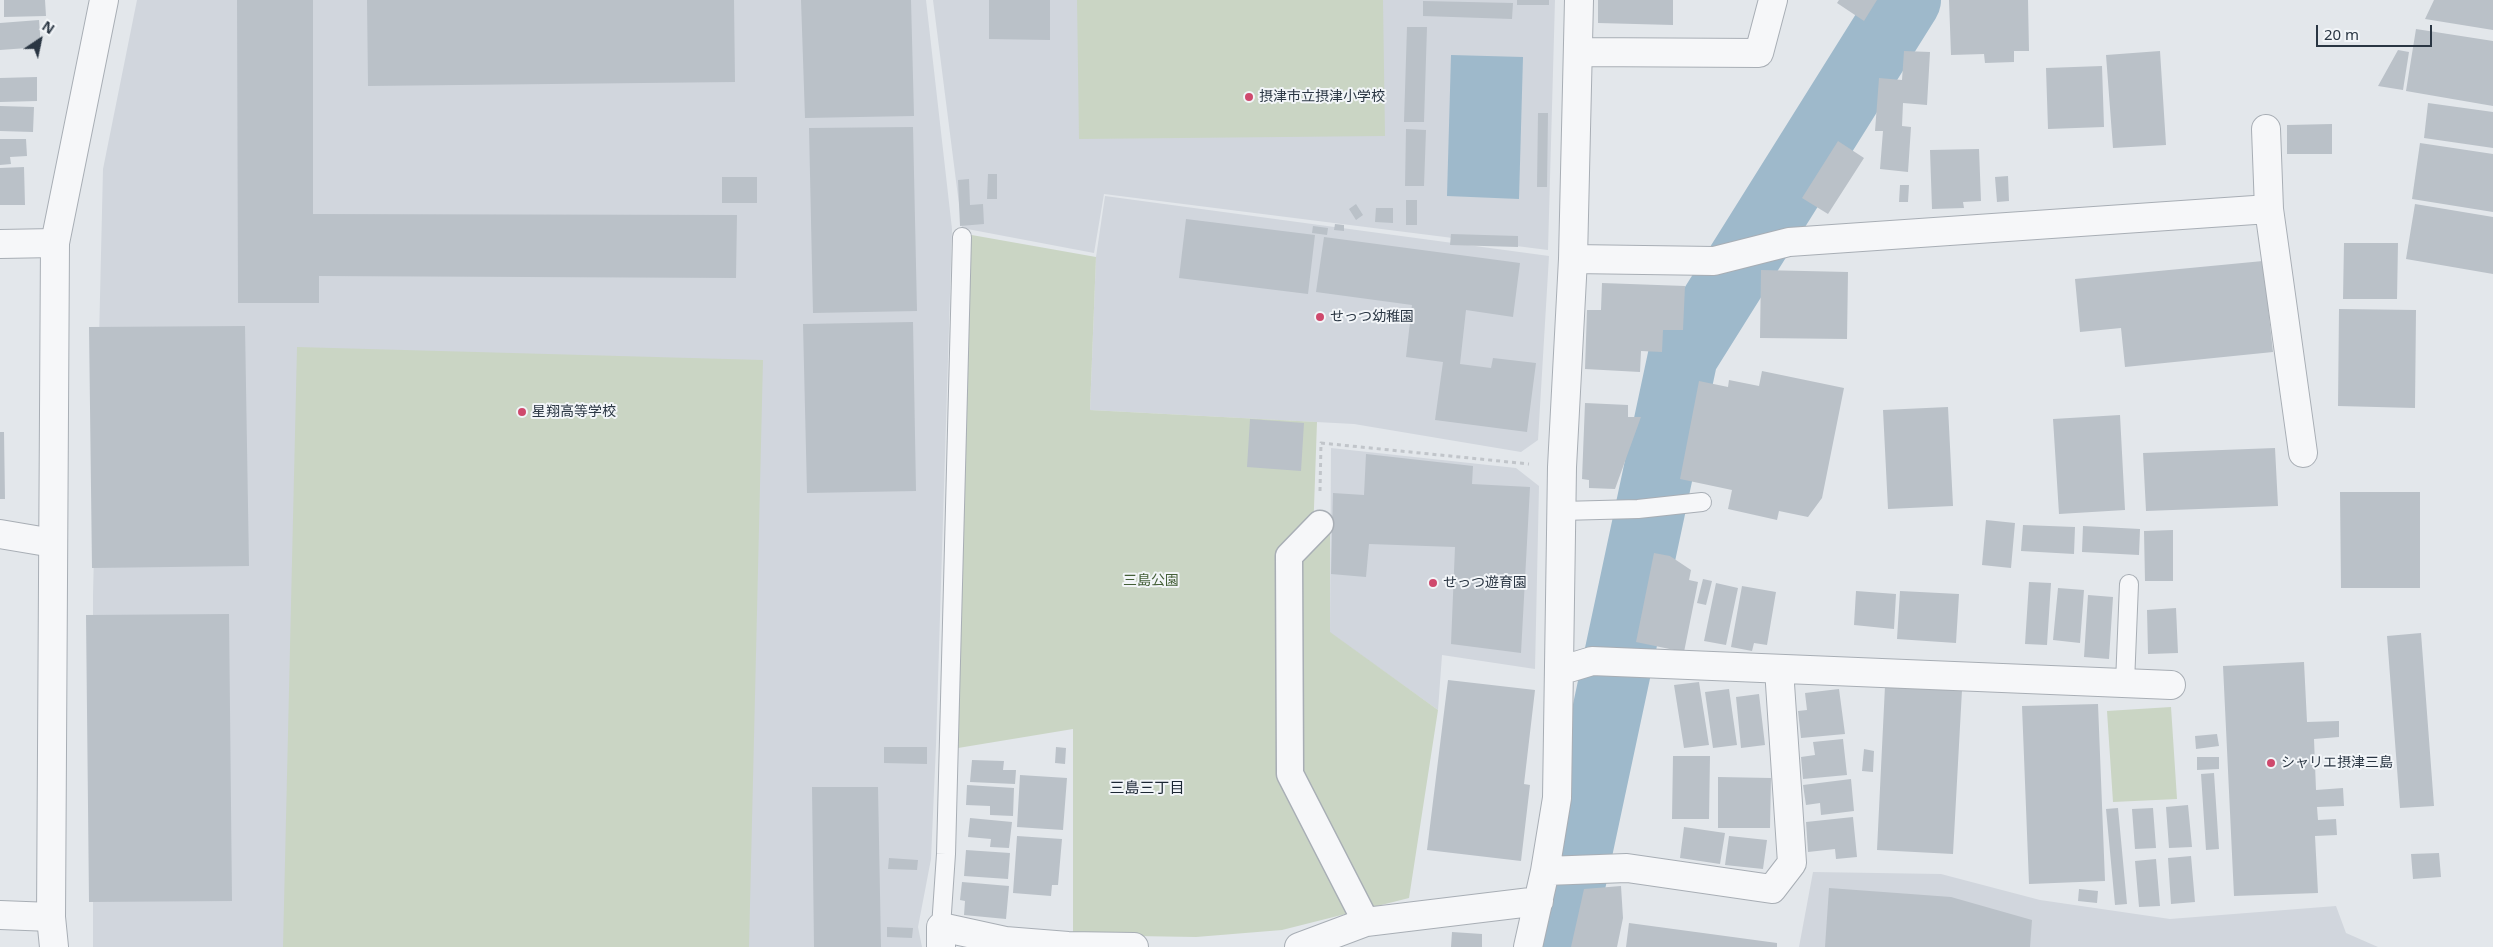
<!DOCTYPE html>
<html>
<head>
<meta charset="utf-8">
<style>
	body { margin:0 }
	#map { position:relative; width:2493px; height:947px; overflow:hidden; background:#e3e7eb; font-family:"Noto Sans",sans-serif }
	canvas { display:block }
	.north { position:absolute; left:15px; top:15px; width:50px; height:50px; -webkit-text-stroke:4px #f2f5f8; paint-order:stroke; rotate:34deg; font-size:14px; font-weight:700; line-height:20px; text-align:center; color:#2a3643 }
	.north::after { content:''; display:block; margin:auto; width:18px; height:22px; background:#2a3643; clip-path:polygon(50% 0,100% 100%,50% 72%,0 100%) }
	.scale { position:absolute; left:2316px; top:25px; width:116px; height:22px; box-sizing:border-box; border:2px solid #2a3643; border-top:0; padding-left:6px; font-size:15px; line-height:18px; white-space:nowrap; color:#2a3643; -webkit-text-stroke:4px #f2f5f8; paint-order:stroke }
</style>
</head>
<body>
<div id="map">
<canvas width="2493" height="947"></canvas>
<div class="north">N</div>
<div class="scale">20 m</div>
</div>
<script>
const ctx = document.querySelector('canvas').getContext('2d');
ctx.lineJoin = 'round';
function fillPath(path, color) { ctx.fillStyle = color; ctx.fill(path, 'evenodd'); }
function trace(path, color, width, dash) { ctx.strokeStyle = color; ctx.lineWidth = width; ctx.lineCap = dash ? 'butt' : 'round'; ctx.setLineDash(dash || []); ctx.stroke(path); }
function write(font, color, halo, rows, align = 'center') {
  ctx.font = font + ' "Noto Sans","Noto Sans JP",sans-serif'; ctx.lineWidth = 4; ctx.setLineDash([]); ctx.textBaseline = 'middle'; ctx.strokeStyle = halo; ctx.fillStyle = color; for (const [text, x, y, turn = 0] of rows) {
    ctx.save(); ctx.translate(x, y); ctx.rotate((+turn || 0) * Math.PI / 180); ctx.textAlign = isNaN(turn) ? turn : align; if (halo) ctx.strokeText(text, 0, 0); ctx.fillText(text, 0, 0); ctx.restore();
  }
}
fillPath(new Path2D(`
	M137,0H926L952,229L936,745L931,859L918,927L922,947H93V595L103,169Z
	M933,0H1555L1548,250L1104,194L1094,253L962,228Z
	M1105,196L1549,256L1538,440L1521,452L1354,424L1090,410L1096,257Z
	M1331,448L1516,468L1539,486L1535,669L1442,655L1438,710L1330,633Z
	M1813,872L1941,874L2040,900L2170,919L2336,906L2346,933L2378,947H1799Z`), '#d1d6dd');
fillPath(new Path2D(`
	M1077,0H1383L1385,136L1079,139Z
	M966,234L1096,257L1090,410L1317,422L1313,536L1330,534V632L1438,710L1409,898L1282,930L1196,937L1073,935V729L958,748Z
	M297,347L763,360L749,947H283Z
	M2171,707L2177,799L2113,802L2107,711Z`), '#cad5c4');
fillPath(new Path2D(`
	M1451,55L1523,57L1519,199L1447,196Z`), '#9eb9cb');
trace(new Path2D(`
	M1557,947L1683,356L1906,0`), '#9eb9cb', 70);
fillPath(new Path2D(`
	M4,0H45L46,16L4,17Z
	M237,0H313V214L737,215L736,278L319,276V303H238Z
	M367,0H734L735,82L368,86Z
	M801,0H911L914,116L805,118Z
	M989,0H1050V40L989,39Z
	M1517,0H1549V5H1517Z
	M1598,0H1673V25L1598,23Z
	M1839,0H1877L1864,21L1837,3Z
	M1949,0H2028L2029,51H2014V62L1985,63L1984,54L1951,55Z
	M2434,0H2493V30L2425,19Z
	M1423,1L1513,3L1512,19L1423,16Z
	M39,20L41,47L0,50V23Z
	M1407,27H1427L1424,122H1404Z
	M2416,29L2493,41V106L2406,91Z
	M2398,50L2409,52L2403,90L2378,86Z
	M1904,51L1930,52L1927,105L1903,103L1902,126L1911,127L1908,172L1880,169L1883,131H1875L1879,78L1902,80Z
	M2160,51L2166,145L2113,148L2106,55Z
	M2102,66L2104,127L2048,129L2046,68Z
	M37,77V101L0,102V78Z
	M2428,103L2493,112V148L2424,138Z
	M0,106L34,107L33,132L0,131Z
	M1538,113H1548L1547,187H1537Z
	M2332,124V154H2287V125Z
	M913,127L917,311L813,313L809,128Z
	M1406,129L1426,130L1424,186H1405Z
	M0,139H26L27,156L10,157L11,164L0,165Z
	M1838,141L1864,158L1828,214L1802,198Z
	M2420,143L2493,154V212L2412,199Z
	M1979,149L1981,201L1963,202L1964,208L1932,209L1930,150Z
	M24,167L25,205H0V168Z
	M988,174H997V199H987Z
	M2008,176L2009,201L1997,202L1995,177Z
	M722,177H757V203H722Z
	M969,179L970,205L983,204L984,224L960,226L958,180Z
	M1900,185H1909L1908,202H1899Z
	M1406,200H1417V225H1406Z
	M1356,204L1363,215L1356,220L1349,209Z
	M2415,204L2493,217V274L2406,259Z
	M1376,208H1393V223L1375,222Z
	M1186,219L1315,235L1308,294L1179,278Z
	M1335,224L1344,225V231L1334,230Z
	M1313,226L1328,228L1327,235L1312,233Z
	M1451,234L1518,236V247L1450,245Z
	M1324,237L1520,263L1513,317L1466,310L1460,364L1491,368L1493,358L1536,363L1527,432L1435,420L1443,362L1406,357L1412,305L1316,292Z
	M2344,243H2398L2397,299H2343Z
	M2263,261L2273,352L2125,367L2121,328L2080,332L2075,279Z
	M1761,270L1848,272L1847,339L1760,338Z
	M1602,283L1685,286L1683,330H1663L1662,352L1641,351L1640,372L1585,369L1587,310H1601Z
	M2339,309L2416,310L2415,408L2338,406Z
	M913,322L916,491L807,493L803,324Z
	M245,326L249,566L92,568L89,327Z
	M1762,371L1844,388L1822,498L1808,517L1779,511L1777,520L1728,509L1732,490L1680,479L1699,381L1728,387L1729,380L1759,386Z
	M1585,403L1628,405V417H1641L1615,489L1589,488V480L1582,479Z
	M1948,407L1953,506L1888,509L1883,410Z
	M2120,415L2125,510L2059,514L2053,419Z
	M1250,419L1304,423L1301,471L1247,467Z
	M0,432H4L5,499H0Z
	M2275,448L2278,506L2146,511L2143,453Z
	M1366,454L1473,466L1472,484L1530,487L1521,653L1451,644L1455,547L1369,544L1366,577L1331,574L1333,493L1364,495Z
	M2340,492H2420V588H2341Z
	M1986,520L2015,523L2011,568L1982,565Z
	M2023,525L2075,527L2074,554L2021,551Z
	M2083,526L2140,529L2139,555L2082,552Z
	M2173,530V581H2145L2144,531Z
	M1654,553L1670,556L1691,570L1689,580L1698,582L1684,652L1636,642Z
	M1703,579L1712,581L1706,605L1697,603Z
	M2029,582L2051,583L2047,645L2025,644Z
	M1716,583L1738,588L1726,645L1704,641Z
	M1742,586L1776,592L1767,645L1754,643L1752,651L1731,647Z
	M2058,588L2084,590L2080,643L2053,640Z
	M1856,591L1896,594L1894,629L1854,625Z
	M1900,591L1959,594L1956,643L1897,639Z
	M2088,595L2113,597L2109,659L2084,657Z
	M2176,608L2178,653L2148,654L2147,610Z
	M229,614L232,901L89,902L86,615Z
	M2421,633L2434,806L2400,808L2387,636Z
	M2304,662L2307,722L2339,721V737L2314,739L2316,790L2343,788L2344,806L2317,807L2318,820L2336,819L2337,835L2315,836L2318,893L2234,896L2223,666Z
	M1448,680L1535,690L1524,784L1530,785L1521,861L1427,850Z
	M1699,682L1709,745L1684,748L1674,685Z
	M1885,686L1962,690L1953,854L1877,850Z
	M1729,689L1737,745L1713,748L1705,692Z
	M1839,689L1845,734L1801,738L1798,711L1807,710L1805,693Z
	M1759,694L1765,745L1741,748L1736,697Z
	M2098,704L2105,881L2029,884L2022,706Z
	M2217,734L2219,746L2196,749L2195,736Z
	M1843,739L1847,775L1803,779L1801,757L1815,755L1813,742Z
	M884,747H927V764L884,763Z
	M1056,747L1066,748L1065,764L1055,763Z
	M1864,749L1874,751L1873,772L1862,771Z
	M1673,756H1710L1709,819H1672Z
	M2197,757H2219V769L2197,770Z
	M972,760L1004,761L1003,770H1016L1015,784L970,782Z
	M2214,773L2219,849L2206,850L2201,774Z
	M1020,775L1067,778L1063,830L1017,827Z
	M1718,777L1771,778L1770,828H1718Z
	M1851,779L1854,811L1821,815L1820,803L1806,805L1803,785Z
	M967,785L1014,788L1013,816L990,815V806L966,805Z
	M812,787H878L881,947H814Z
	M2188,805L2192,847L2169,848L2166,807Z
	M2118,808L2127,904L2115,905L2106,809Z
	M2153,808L2156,848L2135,849L2132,809Z
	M1853,817L1857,857L1836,859L1835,849L1808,852L1806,822Z
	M970,818L1012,822L1009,848L990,847L991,839L968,837Z
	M1684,827L1725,833L1720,864L1680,858Z
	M1017,836L1062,839L1058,885H1052L1051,896L1013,893Z
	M1729,836L1767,840L1763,869L1725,865Z
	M966,850L1010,853L1008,879L964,876Z
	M2439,853L2441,877L2413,879L2411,854Z
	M2191,856L2195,902L2171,904L2168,858Z
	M889,858L918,860L917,870L888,869Z
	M2156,859L2160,906L2139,907L2135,861Z
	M962,882L1009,886L1006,919L964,915L965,901L960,900Z
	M1621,886L1623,918L1617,947H1571L1584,889Z
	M1829,888L1951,897L2032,920L2030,947H1825Z
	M2079,889L2098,891L2097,903L2078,901Z
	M1629,923L1777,943V947H1626Z
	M887,927L913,928L912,938L887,937Z
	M1452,932L1482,934V947H1451Z`), '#bac1c8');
const service = new Path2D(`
	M1561,511L1638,509L1702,502
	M2125,683L2129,584
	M941,927L946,854L962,237`);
const pedestrian = new Path2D(`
	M1320,524L1289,556L1290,774L1366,922`);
const minor = new Path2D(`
	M1578,52L1759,53L1773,0
	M2266,129L2269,209L2303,453
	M0,244L55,243
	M1573,259L1714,261L1789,242L2269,209
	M0,534L53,543
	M1559,671L1592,661L2171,685
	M1545,871L1627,868L1772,889L1792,863L1779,669
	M0,915L51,917
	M941,947V927L1005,941L1068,946L1134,947
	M1299,947L1366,922L1539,901
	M1528,947L1545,871L1557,798L1562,467L1573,259L1579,0`);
const tertiary = new Path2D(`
	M54,947L51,917L55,243L104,0`);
trace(service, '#a8aeb5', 20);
trace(pedestrian, '#a8aeb5', 29);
trace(minor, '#a8aeb5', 30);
trace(tertiary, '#a8aeb5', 30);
trace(new Path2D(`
	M1320,491L1321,443L1529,464`), '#c1c5ca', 3, [4, 4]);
trace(service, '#f6f7f9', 18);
trace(pedestrian, '#f6f7f9', 26);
trace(minor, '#f6f7f9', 28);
trace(tertiary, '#f6f7f9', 28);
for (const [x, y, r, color] of [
	[1249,97,5,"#cf496d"],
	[1320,317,5,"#cf496d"],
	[522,412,5,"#cf496d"],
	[1433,583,5,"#cf496d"],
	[2271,763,5,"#cf496d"]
]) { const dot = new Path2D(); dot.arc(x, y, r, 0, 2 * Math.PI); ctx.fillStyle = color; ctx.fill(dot); trace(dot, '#f2f5f8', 2); }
write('14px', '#2a3643', '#f2f5f8', [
	["摂津市立摂津小学校",1259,97],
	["せっつ幼稚園",1330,317],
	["星翔高等学校",532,412],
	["せっつ遊育園",1443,583],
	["シャリエ摂津三島",2281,763]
], 'left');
write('14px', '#445f38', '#f2f5f8', [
	["三島公園",1151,581]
]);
write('15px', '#1c2734', '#f2f5f8', [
	["三島三丁目",1147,789]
]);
</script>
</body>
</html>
